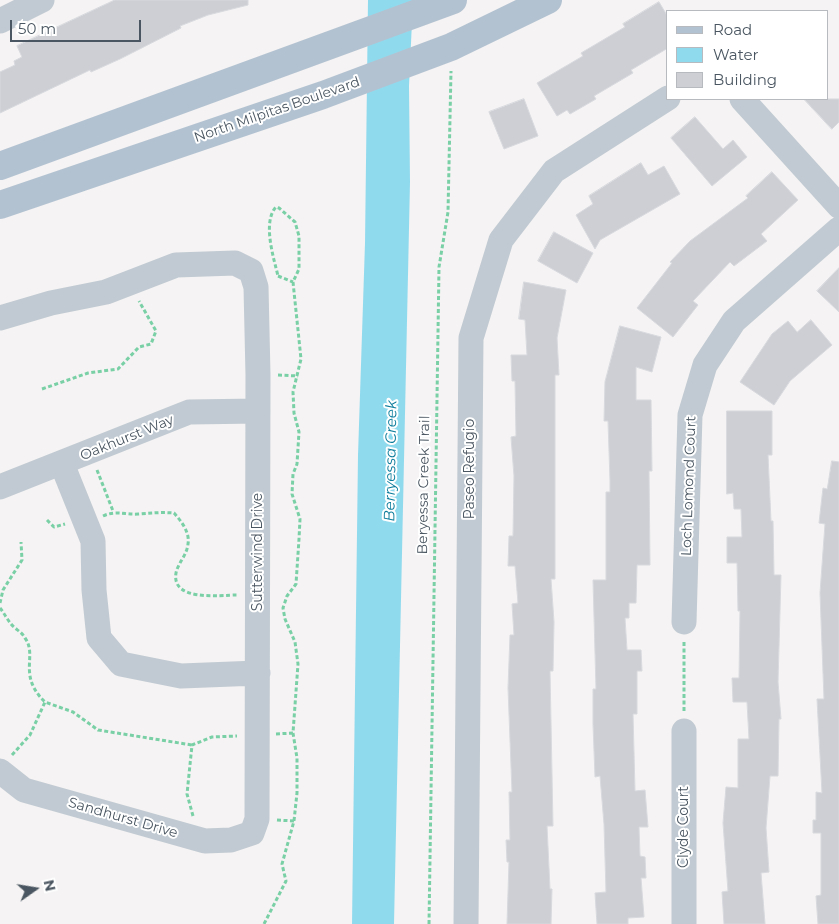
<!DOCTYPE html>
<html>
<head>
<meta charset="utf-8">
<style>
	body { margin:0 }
	#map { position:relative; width:839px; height:924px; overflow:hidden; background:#f5f3f3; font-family:Montserrat,sans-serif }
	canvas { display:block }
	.legend { position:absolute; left:666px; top:10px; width:162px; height:90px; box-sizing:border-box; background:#fff; border:1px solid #b7bbc0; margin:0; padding:6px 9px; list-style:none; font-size:15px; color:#4a5661 }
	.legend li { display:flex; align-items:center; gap:10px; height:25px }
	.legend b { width:25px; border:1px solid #b7bbc0 }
	.north { position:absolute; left:10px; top:864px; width:50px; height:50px; -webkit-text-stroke:4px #fff; paint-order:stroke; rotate:77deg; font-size:14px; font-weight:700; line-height:20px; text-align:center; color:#4a5661 }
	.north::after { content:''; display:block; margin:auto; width:18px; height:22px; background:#4a5661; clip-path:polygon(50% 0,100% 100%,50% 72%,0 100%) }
	.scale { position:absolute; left:10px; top:20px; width:131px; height:22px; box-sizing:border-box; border:2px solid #4a5661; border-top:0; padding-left:6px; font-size:15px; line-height:18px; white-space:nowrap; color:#4a5661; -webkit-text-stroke:4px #fff; paint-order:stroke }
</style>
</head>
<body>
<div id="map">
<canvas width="839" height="924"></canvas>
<ul class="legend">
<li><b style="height:6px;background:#b3c2d1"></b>Road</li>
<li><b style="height:14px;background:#90daee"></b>Water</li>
<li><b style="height:14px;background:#cdcfd5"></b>Building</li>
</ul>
<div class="north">N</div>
<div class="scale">50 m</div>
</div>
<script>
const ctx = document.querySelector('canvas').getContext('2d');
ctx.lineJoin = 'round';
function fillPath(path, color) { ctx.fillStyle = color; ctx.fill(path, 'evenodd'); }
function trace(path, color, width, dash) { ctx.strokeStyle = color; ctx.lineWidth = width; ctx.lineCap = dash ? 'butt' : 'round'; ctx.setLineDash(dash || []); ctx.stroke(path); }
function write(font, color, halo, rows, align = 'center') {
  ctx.font = font + ' Montserrat,sans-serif'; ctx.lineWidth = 4; ctx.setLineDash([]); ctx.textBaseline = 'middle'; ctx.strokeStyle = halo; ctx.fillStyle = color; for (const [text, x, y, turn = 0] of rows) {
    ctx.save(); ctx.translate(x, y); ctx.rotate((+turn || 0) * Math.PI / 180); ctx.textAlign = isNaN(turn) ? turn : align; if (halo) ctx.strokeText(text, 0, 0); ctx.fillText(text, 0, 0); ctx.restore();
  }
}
fillPath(new Path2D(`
	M368,0H413L409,86L410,182L394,924H352L358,455L365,243Z`), '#90daee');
const building = new Path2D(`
	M115,0H248V5L208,15L180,26L181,28L120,59L91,72L90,70L0,113V72L15,65L14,61L22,57L17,46Z
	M659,2L668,17V48L631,70L633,73L594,96L596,99L570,114L567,110L557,116L537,83L583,56L581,53L625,27L623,24Z
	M524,99L538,136L504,149L489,112Z
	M804,99H839V122L832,129Z
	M695,117L723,149L733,140L747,157L712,186L671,138Z
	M641,163L648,175L664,166L680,194L600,240L595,249L576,215L593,204L589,196Z
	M772,172L798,200L761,234L767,241L734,266L730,262L693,301L698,305L673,337L637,308L672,263L670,262L690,241L748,198L746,196Z
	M554,232L593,253L577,283L538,261Z
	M839,268V312L817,291Z
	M524,282L566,290L557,338L559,375H555V579H551L554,622L553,671H550L553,826H547L550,889H552L551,924H507L509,862H507L506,840H510L509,792H512L508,688L510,635H514L512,604L518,603L515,566H508L509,536H513L514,476L511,437L516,436L515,381H512L511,355H527L525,320L519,319Z
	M811,320L832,345L790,381L774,405L740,382L772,334L788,321L797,332Z
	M620,326L661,337L652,372L636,367V400H651L652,471H649L650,565H637L636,603H629V618H625L627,650H641L642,671H637V714H633L635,791L645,790L648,827H639L640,856L645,857L646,878H641L644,917L628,918V924H597L595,893L606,892L604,824L600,776L595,777L593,724V689H596L593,580H606V492H610V481L608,421H604L605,382Z
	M727,411H772V455H768L771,521H773L774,575H781L778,682L781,719H779L778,776H770L766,828L769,872L761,873L765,924H724L722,892L728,891L723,823L726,787L738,788V739H749L747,702H733L732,678H739L740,611H738L737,563H727V537H742L741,509H734L733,493L727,494Z
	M832,461L839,462V924H818L816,896L821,895V833H813V820H816V792L822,793L817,699H824L820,593L825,524L819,523L823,488L827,489Z`);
fillPath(building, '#cdcfd5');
trace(building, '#d7d9de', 1);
trace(new Path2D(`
	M278,276L293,282
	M278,375L298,376
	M42,389L88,373L118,369L139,347L151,344L156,331L139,301
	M97,470L113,511
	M103,516C116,510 125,515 138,514C151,513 162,512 174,513C181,521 190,532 188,544C187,555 178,563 176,573C171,602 221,595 237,595
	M47,520L54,527L65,524
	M0,603L3,590L22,560L21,542
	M0,608C4,613 7,619 11,624C15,629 22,632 25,638C38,656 17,675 45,702
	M684,711V642
	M276,734L293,733
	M12,755L30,735L45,702L73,712L98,730L192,745
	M193,816L187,794L192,745L212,737L237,736
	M277,820L294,821
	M264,924L286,881L282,864L294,821L297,793V758L293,733L298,664L295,642L285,619L283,608L287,596L296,584L299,539L300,519L292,494L293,474L297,464L299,432L294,413L293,392L301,359L293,282L299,269V236L295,222L279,208L276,207C262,222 274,259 278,276
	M429,924L439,267L448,212L451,71`), '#7ad0a6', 3, [4, 2.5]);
trace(new Path2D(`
	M0,21L42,0
	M742,99L839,206
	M0,318L51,303L106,292L176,265L235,263L251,271L256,287L258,375L257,819L252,833L231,840L205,841L24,790L0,771
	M62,464L93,541L94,590L99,638L121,664L181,676L258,673
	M0,487L189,412L258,411
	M684,622L690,415L705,365L734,321L839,229
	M466,924L471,338L501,240L554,171L668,98
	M684,924V731`), '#c1cad2', 25);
trace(new Path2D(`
	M0,166L453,0
	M0,205L323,95L451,47L548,0`), '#b3c2d1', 28);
write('14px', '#4a5661', '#fff', [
	["North Milpitas Boulevard",277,110,-19],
	["Oakhurst Way",127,438,-22],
	["Paseo Refugio",470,469,-90],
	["Beryessa Creek Trail",424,485,-89],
	["Loch Lomond Court",689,486,-88],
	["Sutterwind Drive",258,552,-90],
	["Sandhurst Drive",123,818,16],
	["Clyde Court",684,827,-90]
]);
write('italic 15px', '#0c7c9b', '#fff', [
	["Berryessa Creek",391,461,-89]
]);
</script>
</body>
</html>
